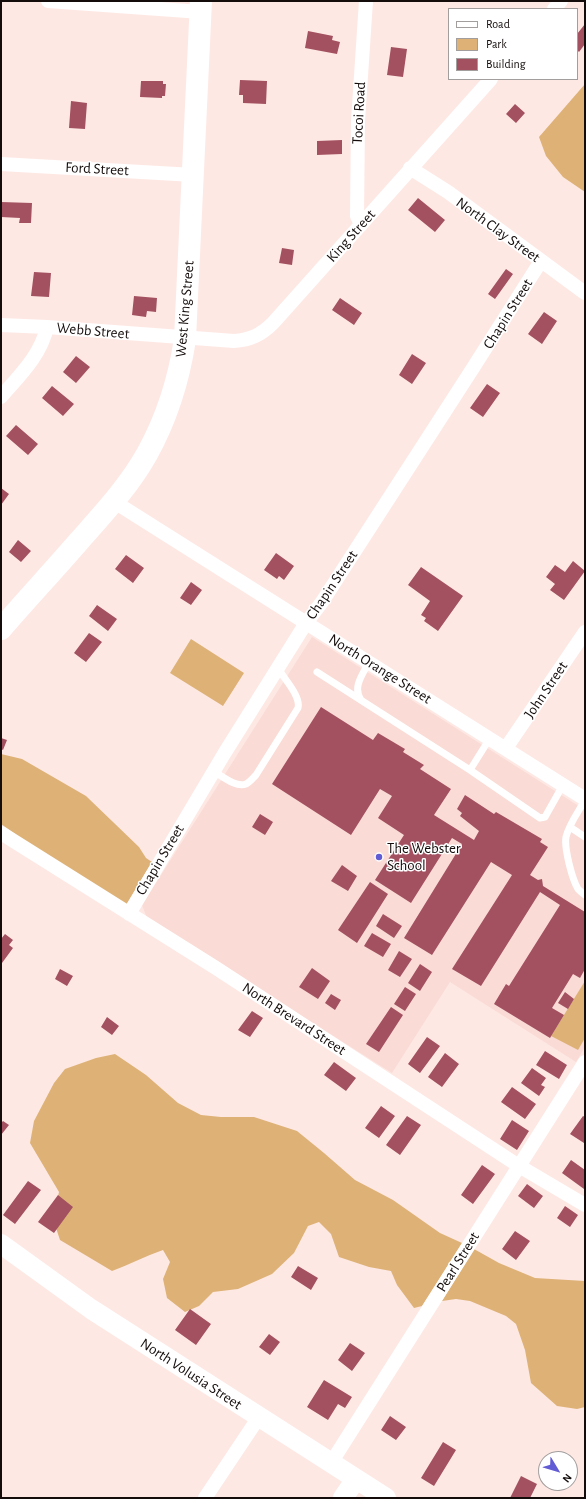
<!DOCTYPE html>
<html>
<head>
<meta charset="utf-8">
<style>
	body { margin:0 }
	#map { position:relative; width:586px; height:1499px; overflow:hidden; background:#fee8e4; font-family:"Alegreya Sans",sans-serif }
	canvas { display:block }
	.frame { position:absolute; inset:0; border:2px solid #130c0b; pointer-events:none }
	.legend { position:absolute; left:448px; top:8px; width:130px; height:72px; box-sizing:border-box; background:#fff; border:1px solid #a19e9d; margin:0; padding:5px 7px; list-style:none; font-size:12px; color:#130c0b }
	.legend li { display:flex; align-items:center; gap:8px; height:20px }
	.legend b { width:20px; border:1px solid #a19e9d }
	.north { position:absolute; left:538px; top:1451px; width:40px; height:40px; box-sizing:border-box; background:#fff; border:1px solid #a19e9d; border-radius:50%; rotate:128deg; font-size:11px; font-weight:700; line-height:16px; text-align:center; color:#130c0b }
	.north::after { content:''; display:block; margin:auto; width:14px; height:18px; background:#615bd4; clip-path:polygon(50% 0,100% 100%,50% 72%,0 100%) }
</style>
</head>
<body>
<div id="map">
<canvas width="586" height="1499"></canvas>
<div class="frame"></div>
<ul class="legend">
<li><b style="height:5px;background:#fff"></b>Road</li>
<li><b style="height:11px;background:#deb276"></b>Park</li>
<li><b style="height:11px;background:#a35161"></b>Building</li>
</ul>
<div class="north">N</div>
</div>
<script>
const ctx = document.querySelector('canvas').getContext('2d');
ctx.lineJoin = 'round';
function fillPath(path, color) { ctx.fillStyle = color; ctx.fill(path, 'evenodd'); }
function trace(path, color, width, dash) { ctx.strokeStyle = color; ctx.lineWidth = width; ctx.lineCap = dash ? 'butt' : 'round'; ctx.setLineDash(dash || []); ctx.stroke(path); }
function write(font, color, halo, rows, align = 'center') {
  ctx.font = font + ' "Alegreya Sans",sans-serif'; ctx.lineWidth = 3; ctx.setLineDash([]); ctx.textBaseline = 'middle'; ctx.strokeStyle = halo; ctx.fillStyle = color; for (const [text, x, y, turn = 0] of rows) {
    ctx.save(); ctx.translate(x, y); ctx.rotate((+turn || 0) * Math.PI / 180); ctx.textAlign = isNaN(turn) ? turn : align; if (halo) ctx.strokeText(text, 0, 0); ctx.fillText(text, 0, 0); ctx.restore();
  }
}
fillPath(new Path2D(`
	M312,637L585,810V1047L576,1062L450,982L392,1073L147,918L142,905Z`), '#fadbd5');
fillPath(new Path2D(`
	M585,84V192L563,177L546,156L539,137Z
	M191,639L244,673L223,706L170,673Z
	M1,754L22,759L86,796L139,847L146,858L152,862L126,905L35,848L1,824Z
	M585,981V1038L578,1050L551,1036Z
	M115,1054L146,1075L178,1103L201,1115L221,1117H254L297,1131L324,1153L355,1180L393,1200L440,1233L462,1243L422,1306L414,1308L397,1285L391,1271L369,1267L339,1257L331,1234L319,1222L308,1226L294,1253L272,1274L238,1289L213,1292L199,1306L185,1312L167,1298L163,1279L170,1262L163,1250C145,1256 129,1265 112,1271L60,1240L53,1219L59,1192L30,1143L34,1121L54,1083L65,1069L96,1058Z
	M474,1249L499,1263L535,1278L585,1281V1407L577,1409L557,1406L531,1383L525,1350L516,1324L506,1316L470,1301L456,1299L442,1301Z`), '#deb276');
fillPath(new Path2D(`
	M585,24V44L579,52L577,50V34Z
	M308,31L333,36L332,40L340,42L337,54L305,48Z
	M391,47L407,49L403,77L387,75Z
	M240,80L267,81L266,104L243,103V95H239Z
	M141,81H163V84H166L165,96H162V98L140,97Z
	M71,101L87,103L85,129L69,128Z
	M515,104L525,113L516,123L506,114Z
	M342,140V154L317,155V141Z
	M418,198L445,220L435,232L408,210Z
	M1,202L32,203L31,223H19L20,218L1,217Z
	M282,248L294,250L292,265L279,263Z
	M506,269L513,274L495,299L488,294Z
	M34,272L51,273L49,297L31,296Z
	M134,296L157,298L156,312L147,311L146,317L132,315Z
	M340,298L362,313L354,325L332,310Z
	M544,312L557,321L542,344L528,334Z
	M412,354L426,363L412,384L399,375Z
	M76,356L90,367L76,383L63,372Z
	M487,384L500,393L483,417L470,408Z
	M52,386L74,404L63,416L42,398Z
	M16,425L38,444L28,455L6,436Z
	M1,488L9,494L1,505Z
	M18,540L31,551L21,562L9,552Z
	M276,553L294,566L284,580L279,576L277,579L264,570Z
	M126,555L144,568L133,583L115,569Z
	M573,561L585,571L564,600L550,590L555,584L546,577L555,565L565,572Z
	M421,567L463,596L438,631L424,621L426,618L421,615L430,601L408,585Z
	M191,582L202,590L191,605L180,598Z
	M97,605L117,619L108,631L89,616Z
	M89,633L102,642L86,662L74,653Z
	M321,707L373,740L378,733L405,749L403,752L424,765L420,769L451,789L434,815L474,840L479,831L460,816L462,813L457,809L465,795L494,814L496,812L542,839L540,842L548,847L530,875L538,880L542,879L543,886L585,912V969L580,978L573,974L552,1008L564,1015L550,1038L494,1004L506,984L509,986L560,905L540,892L481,986L452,969L512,875L491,862L432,955L404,938L462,844L452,838L411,903L375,880L404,835L378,818L392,796L380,789L351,835L272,784Z
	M1,738L7,740L3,750L1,749Z
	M260,814L273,822L265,835L252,827Z
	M342,865L357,876L348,891L331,881Z
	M370,882L388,894L357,943L338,930Z
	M383,914L402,926L394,938L376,926Z
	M372,933L391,944L383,957L364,946Z
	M5,934L13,940L9,945L13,948L2,963L1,962V939Z
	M399,951L412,959L400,977L388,970Z
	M420,964L432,972L420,991L408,983Z
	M312,968L330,981L318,999L299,987Z
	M60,969L73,976L67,986L55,979Z
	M405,987L416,994L405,1011L394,1004Z
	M565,992L574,999L568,1009L558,1003Z
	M331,994L341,1000L335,1010L325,1003Z
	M391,1007L403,1015L379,1052L366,1044Z
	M252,1011L263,1018L250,1037L238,1030Z
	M107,1017L119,1026L112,1035L101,1027Z
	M427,1037L440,1046L420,1073L408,1064Z
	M545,1051L567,1065L559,1079L536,1065Z
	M445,1053L459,1064L442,1087L428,1077Z
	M334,1062L356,1078L346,1091L324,1075Z
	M532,1068L546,1078L541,1085L545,1087L539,1096L521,1083Z
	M512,1087L536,1104L525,1119L501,1102Z
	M381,1106L395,1116L379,1138L365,1128Z
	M407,1116L421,1125L400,1155L386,1145Z
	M583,1116L585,1117L584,1143L570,1134Z
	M512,1120L529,1131L517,1150L500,1139Z
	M3,1121L9,1125L1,1135V1123Z
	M571,1160L585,1170L584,1189L562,1173Z
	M482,1165L495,1174L473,1204L461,1195Z
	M28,1181L41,1190L15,1224L3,1215Z
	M527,1184L543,1196L534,1208L518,1196Z
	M58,1195L73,1207L54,1233L38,1222Z
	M565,1206L578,1215L570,1227L557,1218Z
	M515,1231L530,1241L516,1260L502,1249Z
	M298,1266L318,1278L311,1290L291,1277Z
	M190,1309L211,1324L196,1345L175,1330Z
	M269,1334L280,1342L270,1355L259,1347Z
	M350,1343L365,1353L352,1371L338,1360Z
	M324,1380L352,1397L345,1408L338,1404L328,1420L307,1407Z
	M390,1416L406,1427L396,1440L381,1430Z
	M443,1442L456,1450L434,1486L421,1478Z
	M521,1476L537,1484L530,1498H510Z`), '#a35161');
trace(new Path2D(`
	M317,672L470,770L540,818L545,817L563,785
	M361,700C352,687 363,674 369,662
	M470,770L490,738
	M213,771C222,776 236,788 246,784C250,782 253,778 256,775L298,708C301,696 284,679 278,668
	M585,800C579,811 569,824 566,837C564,848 572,879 578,889C580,891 582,893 585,895
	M570,827L585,837`), '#fff', 7);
trace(new Path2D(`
	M48,1L201,12
	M554,9L561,1
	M1,164L194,175
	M410,168L448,192L585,293
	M361,225L357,216L358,121L366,1
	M1,325L47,327L234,341C250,340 261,335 273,323L491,79
	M1,397C20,375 41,355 47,327
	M113,501L585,799
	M506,748L585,632
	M1,833L216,968L519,1166L585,1205
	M129,914L224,754L306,623L322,602L473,368L541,261
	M331,1463L585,1062
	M205,1498L259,1417`), '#fff', 14);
trace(new Path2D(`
	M1,1244L91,1309L386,1498
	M343,1498L356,1479`), '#fff', 20);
trace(new Path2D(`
	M1,629C27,599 54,570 80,540C104,513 129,486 147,454C167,418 179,379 185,339L201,1`), '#fff', 22);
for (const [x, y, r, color] of [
	[379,857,4,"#615bd4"]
]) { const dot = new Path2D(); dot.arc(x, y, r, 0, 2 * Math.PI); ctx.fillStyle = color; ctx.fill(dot); trace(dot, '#fff', 1.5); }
write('15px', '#130c0b', '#fff', [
	["Tocoi Road",359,113,-87],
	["Ford Street",97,169,3],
	["North Clay Street",498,230,36],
	["King Street",351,236,-48],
	["West King Street",185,309,-85],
	["Chapin Street",508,314,-58],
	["Webb Street",93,331,5],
	["Chapin Street",332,585,-56],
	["North Orange Street",380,669,32],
	["John Street",546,690,-56],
	["Chapin Street",160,860,-59],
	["North Brevard Street",294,1019,33],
	["Pearl Street",458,1262,-58],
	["North Volusia Street",191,1374,33]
]);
write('15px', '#130c0b', '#fff', [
	["The Webster",387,848],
	["School",387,865]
], 'left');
</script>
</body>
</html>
